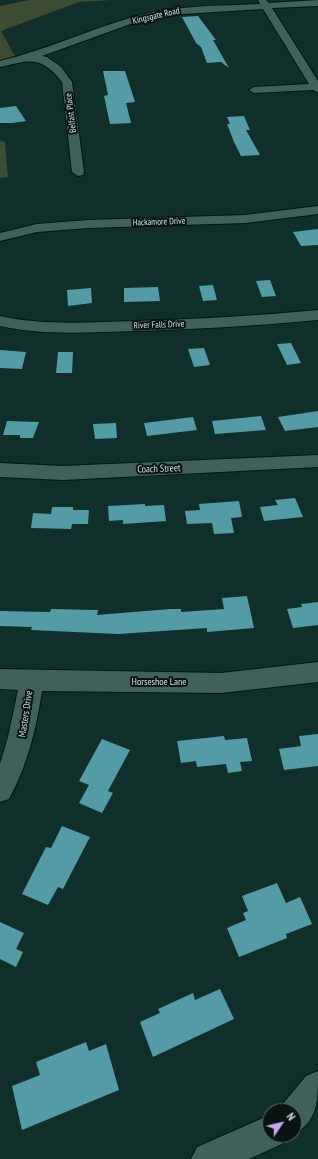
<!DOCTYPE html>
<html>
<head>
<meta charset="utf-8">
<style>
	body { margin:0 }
	#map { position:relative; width:318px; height:1159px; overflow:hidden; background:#102e2a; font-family:"PT Sans Narrow",sans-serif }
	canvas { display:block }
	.north { position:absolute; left:262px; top:1103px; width:40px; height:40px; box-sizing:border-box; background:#071412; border:1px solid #576663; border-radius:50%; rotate:55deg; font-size:11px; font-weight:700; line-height:16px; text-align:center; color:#cfe0dd }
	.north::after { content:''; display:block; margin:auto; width:14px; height:18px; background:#c8a5ef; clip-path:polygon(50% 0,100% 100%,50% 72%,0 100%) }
</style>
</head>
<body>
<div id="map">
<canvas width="318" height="1159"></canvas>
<div class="north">N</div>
</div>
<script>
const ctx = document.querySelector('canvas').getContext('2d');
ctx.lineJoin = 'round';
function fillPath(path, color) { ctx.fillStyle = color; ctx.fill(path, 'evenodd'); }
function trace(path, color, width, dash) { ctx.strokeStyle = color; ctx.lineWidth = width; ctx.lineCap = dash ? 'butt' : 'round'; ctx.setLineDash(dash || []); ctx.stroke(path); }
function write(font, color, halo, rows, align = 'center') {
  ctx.font = font + ' "PT Sans Narrow",sans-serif'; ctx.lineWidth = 4; ctx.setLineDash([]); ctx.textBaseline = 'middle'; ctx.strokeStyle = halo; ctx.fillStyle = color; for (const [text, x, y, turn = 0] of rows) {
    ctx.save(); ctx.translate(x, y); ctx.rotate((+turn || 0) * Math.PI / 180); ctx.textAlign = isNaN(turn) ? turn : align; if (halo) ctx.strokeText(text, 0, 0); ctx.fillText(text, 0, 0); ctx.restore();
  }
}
fillPath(new Path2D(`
	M29,0H112L79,2L1,31L15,56L0,62V6Z
	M0,141L5,142L8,177L0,178Z`), '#3b4c31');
fillPath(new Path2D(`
	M198,16L216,40H213L229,68L221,62L207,63L201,47L196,43L182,17Z
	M103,71H125L135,102L126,103L131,123L110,124L104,96L108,95Z
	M16,106L26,121L12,123H0V108Z
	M244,116L250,130H246L260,155L241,156L234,142L227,124H230L227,117Z
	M318,229V245L301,246L293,232Z
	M270,280L276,296L262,297L256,281Z
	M213,285L217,300L203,301L199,286Z
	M158,287L160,301L124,302V288Z
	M91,288L92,303L68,306L67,290Z
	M291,343L301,363L287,365L277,344Z
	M204,348L210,365L194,367L188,349Z
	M0,350L26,352L22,369L0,368Z
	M58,352H73L72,373H56Z
	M318,411V427L285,431L278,417Z
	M261,416L266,430L215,434L212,421Z
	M193,417L197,430L147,436L144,423Z
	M7,421L39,422L33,438H20V435H3Z
	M116,423L117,438L95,439L93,424Z
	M295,498L303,517L264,521L260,507L278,505L275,500Z
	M239,501L242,517L231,518L234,533L214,534L212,523L187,524L185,511L200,510L199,504Z
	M145,504V506L164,505L166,521L123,524V520L109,521L108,506Z
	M52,507H73V510H89L88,524H72L71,529L31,528L33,513L51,514Z
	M247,596L254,628L207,632V628L118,634L31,630L32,627L0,626V611L50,612L51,609L98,610L97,615L170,609H181V612L224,609L222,598Z
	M318,602V625L293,628L287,609L302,607L301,604Z
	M318,734V766L284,770L279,749L301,746L299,736Z
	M224,736L225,740L247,738L252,761L240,762L242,771L228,773L226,764L197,767L196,761L181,763L177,741Z
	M102,739L130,750L108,791L113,793L102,813L79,803L89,785L79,781Z
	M62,826L90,837L63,889L58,887L48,905L22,894L46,847L51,848Z
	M277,883L286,903L300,897L312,924L286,934L287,938L239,957L227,928L246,920L243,913L248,911L242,896Z
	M0,922L24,933L16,949L23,952L16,967L0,959Z
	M220,989L234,1019L153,1057L140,1022L160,1013L158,1009L193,993L195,1000Z
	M86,1042L89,1051L106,1044L119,1090L22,1130L12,1086L40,1075L36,1062Z`), '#539ca6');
const minor = new Path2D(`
	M258,0H266L269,3L318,0V6L272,8L318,81V93L313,90L254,93L249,90L254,87L309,84L263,9L167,15L139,21L42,56L47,57L61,67L72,82L84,172L83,175L78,176L72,172L62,82C41,55 30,60 0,67V61C46,50 88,30 133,17C174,5 218,6 260,4Z
	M318,206V214L245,223L88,228L37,232L0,241V233L37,224L88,220L245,215Z
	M318,310V320C257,326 197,329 136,331C90,332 45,336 0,326V316C45,326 90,322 136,321C197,319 257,316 318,310Z
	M318,455V467L63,480L0,477V463L63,466Z
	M318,662V682L221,693L42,691C36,729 28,764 9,799L0,802V764L8,737L18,690L0,689V669L221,673Z
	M318,1071C318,1101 318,1121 294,1134V1111H279L282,1105L306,1076Z
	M270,1115V1135H286L282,1144L249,1159H191L197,1147Z`);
trace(minor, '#001613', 2);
fillPath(minor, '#41605b');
write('9px', '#cfe0dd', '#071412', [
	["Kingsgate Road",156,16,-13],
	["Belfast Place",71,113,-97],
	["Hackamore Drive",159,222,-2],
	["River Falls Drive",159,325,-2]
]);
write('10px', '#cfe0dd', '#071412', [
	["Coach Street",159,469,-2],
	["Horseshoe Lane",159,682],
	["Masters Drive",26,714,-81]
]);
</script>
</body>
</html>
